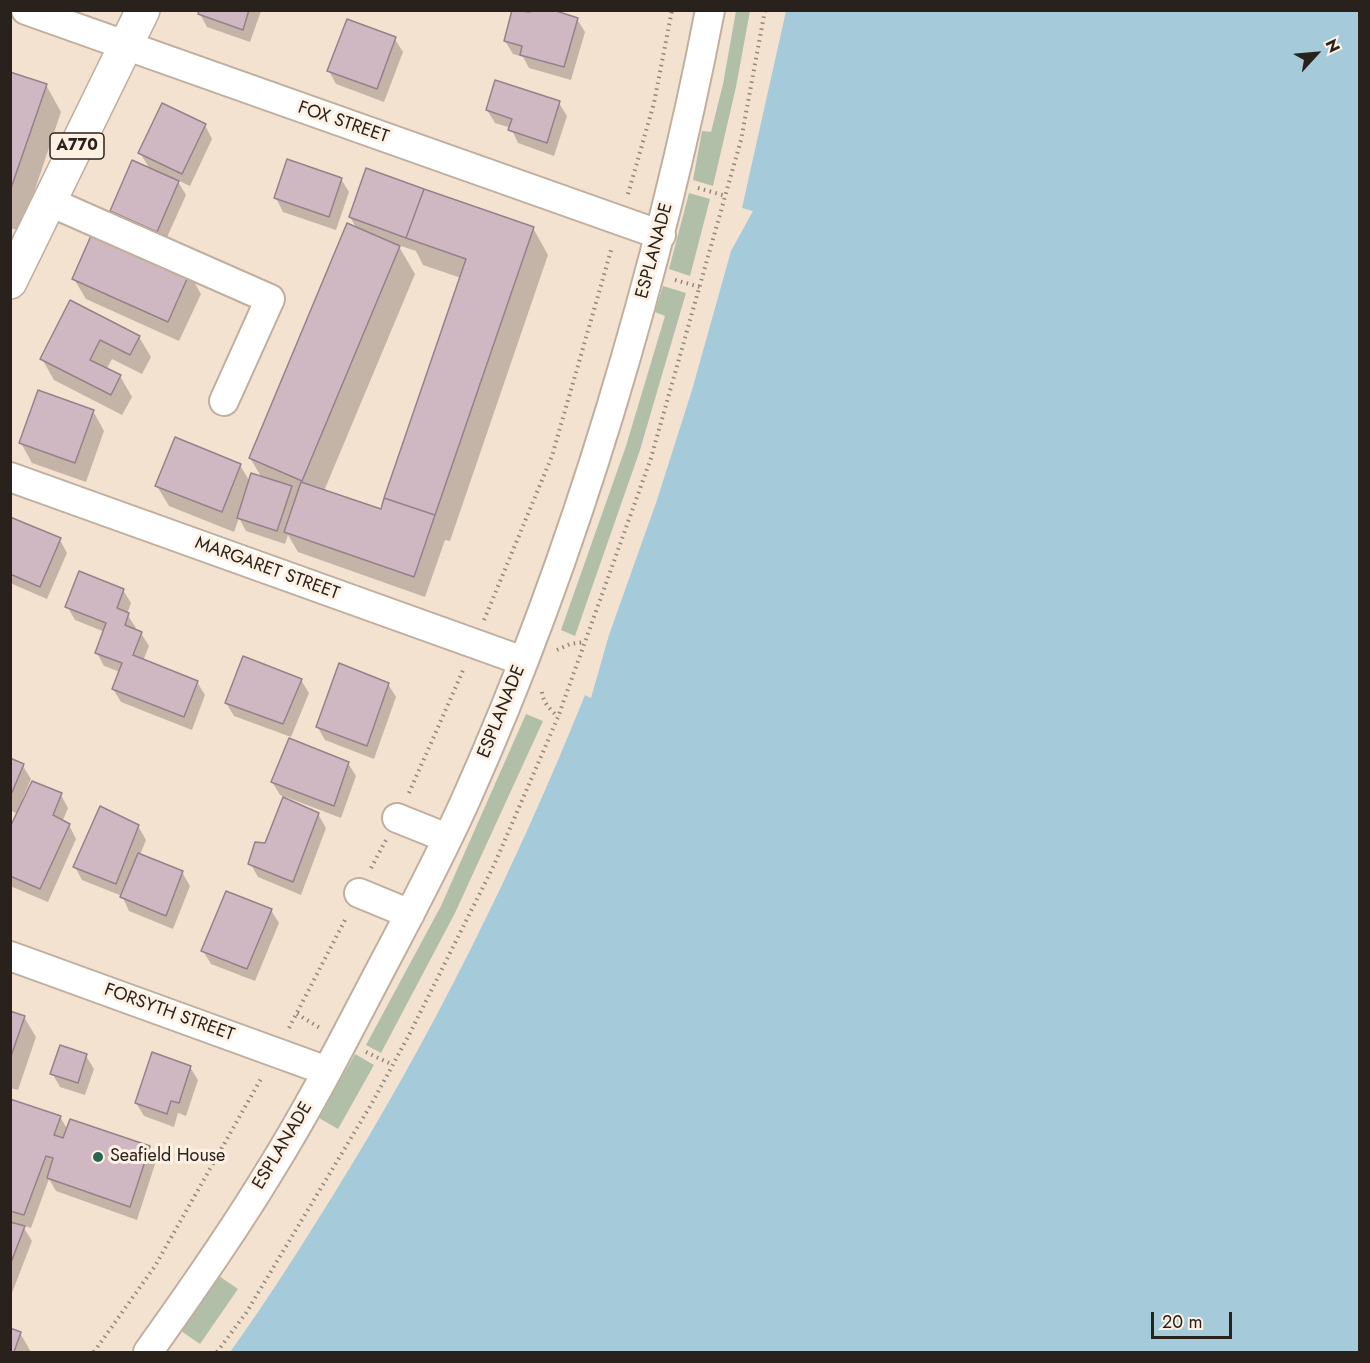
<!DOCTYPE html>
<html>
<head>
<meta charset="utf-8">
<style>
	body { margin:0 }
	#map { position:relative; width:1370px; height:1363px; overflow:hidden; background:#f4e2d1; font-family:Jost,sans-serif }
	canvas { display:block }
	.frame { position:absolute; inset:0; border:12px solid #29221c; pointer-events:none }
	.north { position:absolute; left:1286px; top:24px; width:60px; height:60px; -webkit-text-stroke:4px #fef0e2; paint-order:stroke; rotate:64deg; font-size:16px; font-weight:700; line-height:24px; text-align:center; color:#29221c }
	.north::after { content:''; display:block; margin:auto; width:21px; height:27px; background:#29221c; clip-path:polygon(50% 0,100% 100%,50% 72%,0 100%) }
	.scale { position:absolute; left:1151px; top:1312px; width:81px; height:27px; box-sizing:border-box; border:3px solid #29221c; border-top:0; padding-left:8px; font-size:18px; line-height:21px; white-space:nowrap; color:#29221c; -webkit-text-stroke:4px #fef0e2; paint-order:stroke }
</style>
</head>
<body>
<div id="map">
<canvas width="1370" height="1363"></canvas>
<div class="frame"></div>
<div class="north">N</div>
<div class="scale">20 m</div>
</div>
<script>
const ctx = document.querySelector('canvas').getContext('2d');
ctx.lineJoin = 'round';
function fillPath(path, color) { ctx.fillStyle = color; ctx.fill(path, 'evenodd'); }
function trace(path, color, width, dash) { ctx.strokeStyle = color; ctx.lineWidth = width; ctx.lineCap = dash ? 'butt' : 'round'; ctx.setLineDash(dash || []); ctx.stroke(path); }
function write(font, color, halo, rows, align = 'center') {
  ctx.font = font + ' Jost,sans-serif'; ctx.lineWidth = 6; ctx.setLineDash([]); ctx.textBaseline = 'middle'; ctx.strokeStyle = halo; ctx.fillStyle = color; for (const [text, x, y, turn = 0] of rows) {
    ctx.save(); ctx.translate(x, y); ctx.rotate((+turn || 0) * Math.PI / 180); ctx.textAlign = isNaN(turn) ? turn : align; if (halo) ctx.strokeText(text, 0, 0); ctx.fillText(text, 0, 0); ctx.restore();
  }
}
fillPath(new Path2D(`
	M736,11H750L736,87L713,186L693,180L702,131L711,132L723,84Z
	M689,193L710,199L690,276L669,269Z
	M663,286L686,293L640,450L575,636L561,630L626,446L665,316L655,312Z
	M526,714L543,721L455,913L381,1053L366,1045L441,906Z
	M355,1054L374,1065L338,1129L319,1118Z
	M219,1276L238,1289L200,1344L181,1331Z`), '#b2bfa8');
fillPath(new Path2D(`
	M786,11H1359V1352H230C266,1302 299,1250 332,1197C431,1038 515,869 585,695L591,698L609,635L657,500L692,390L731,251L753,211L742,208Z`), '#a5cada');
fillPath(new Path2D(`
	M201,10H260L261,11L250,42L207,27L200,14Z
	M514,10L577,19L585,32L571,80L529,68L523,57L513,54L505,41Z
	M395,39L403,52L384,102L336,84L329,71Z
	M10,73L46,85L61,112L21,231L10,228Z
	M559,103L567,116L554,156L518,143L511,128L495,123L487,110Z
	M205,125L212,139L190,186L177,180L186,195L164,244L119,224L111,211L150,169L140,153Z
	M341,179L349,192L336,230L283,212L276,198Z
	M350,217L533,228L548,255L450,541L445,540L425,597L298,552L288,535L285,544L246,531L239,518L234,532L169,506L157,486L240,465L250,482L262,478L250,458L357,229ZM398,245L416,251L423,265L461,278L382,511L324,491L415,274Z
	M189,273L201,294L179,341L86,299L74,279Z
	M71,302L139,337L151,357L142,374L112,359L106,370L120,376L132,397L122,415L54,380L42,359Z
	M93,411L104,431L86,482L32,463L21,443Z
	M10,518L60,540L67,553L47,599L10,583Z
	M123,590L131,603L127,614L136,628L135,631L141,633L149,646L143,661L197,682L205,695L192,730L121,702L113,689L120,672L104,666L97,653L105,632L75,620L67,606Z
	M301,680L309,693L291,737L234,716L226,703Z
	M388,684L396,697L374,759L325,740L317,726Z
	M10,760L23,766L31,779L22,800L61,795L68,808L62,822L69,825L76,839L48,902L10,886V830L18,814L10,810Z
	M348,763L356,776L341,818L286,797L285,800L318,814L326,828L301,895L258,877L250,863L266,845L284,797L280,795L272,782Z
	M138,826L146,840L140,855L182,872L190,886L173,929L129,911L122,896L82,880L75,867Z
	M271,910L279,923L255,981L211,964L203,951Z
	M10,1013L24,1017L36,1037L18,1090L10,1088Z
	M86,1056L94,1069L85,1095L60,1087L52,1073Z
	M190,1067L198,1080L186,1116L178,1113L174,1127L144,1116L136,1103Z
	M10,1101L60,1117L68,1130L149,1147L156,1161L137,1220L56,1191L49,1179L31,1228L22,1225L32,1241L10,1298Z
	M10,1330L20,1333L31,1352H10Z`), '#0003');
const building = new Path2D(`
	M199,10H249L243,30L198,14Z
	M512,10L530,12L531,10H553L578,18L564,67L520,55L522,46L504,41Z
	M347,19L396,37L377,89L327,71Z
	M10,72L47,84L10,191Z
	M495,80L560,101L547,143L508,130L512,119L486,110Z
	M162,103L206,124L182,174L138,153Z
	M287,159L342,178L329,217L274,198Z
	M132,160L179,181L157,232L110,211Z
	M366,168L424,189L406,238L349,217Z
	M424,189L534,227L435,515L384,498L466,259L406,238Z
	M347,223L400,246L302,481L249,458Z
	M94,229L190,272L168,322L72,279Z
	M70,300L140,336L130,355L100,340L90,360L121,375L111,395L40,359Z
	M38,390L94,410L75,463L19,443Z
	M175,437L241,464L222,512L155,486Z
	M251,473L292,486L277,531L237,518Z
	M301,482L381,509L384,498L435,515L414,577L284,532Z
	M10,517L61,538L40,587L10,574Z
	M79,571L124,589L117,608L129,613L125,625L142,632L133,655L198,681L184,717L112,689L122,663L95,653L106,623L65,607Z
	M243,656L302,679L283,724L225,703Z
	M339,663L389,683L367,746L316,727Z
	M289,738L349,762L334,806L271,782Z
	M10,758L24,764L10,797Z
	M32,781L62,793L53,815L70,824L40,889L10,876V827Z
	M283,797L319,813L293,882L248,864L255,842L265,843Z
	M100,806L139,825L116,884L73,867Z
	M138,853L183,871L166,916L120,897Z
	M226,891L272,909L247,969L201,951Z
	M10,1011L25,1016L10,1059Z
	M60,1045L87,1054L78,1083L50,1074Z
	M152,1052L191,1066L179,1103L171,1101L167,1114L135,1103Z
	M10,1099L61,1116L54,1135L63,1138L70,1119L150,1146L130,1207L47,1178L53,1158L46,1156L24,1215L10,1211Z
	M10,1222L25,1226L10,1265Z
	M10,1328L21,1332L14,1352H10Z`);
fillPath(building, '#d0b8c3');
trace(building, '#96808a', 1.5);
const minor = new Path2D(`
	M26,10L661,235
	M50,202L270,299L224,401
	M10,477L523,661
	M397,818L447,838
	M359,893L410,914
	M10,956L327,1071
	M148,1352C191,1292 233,1232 271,1169C309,1108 341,1045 374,982C406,921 439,860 467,797C523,672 570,542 610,411C650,279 684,146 710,10`);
const major = new Path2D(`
	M10,282L143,10`);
trace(minor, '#c0af9f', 32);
trace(major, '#c0af9f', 36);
trace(new Path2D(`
	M698,188L726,196
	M628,194L654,103L672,10
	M675,280L700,287
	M484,620L552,456L612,247
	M557,650L570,644L585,642
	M542,692C543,703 551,710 558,717
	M409,793L464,668
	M371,868L386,840
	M297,1014L320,1028
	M289,1028L346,918
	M366,1052L393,1065
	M94,1352L155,1266L262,1077
	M217,1352L246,1313L372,1103L409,1035L495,863L558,717L651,458L741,140L765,10`), '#92857a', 4, [1.5, 4.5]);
trace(minor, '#fff', 28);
trace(major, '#fff', 33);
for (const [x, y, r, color] of [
	[98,1157,6,"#296651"]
]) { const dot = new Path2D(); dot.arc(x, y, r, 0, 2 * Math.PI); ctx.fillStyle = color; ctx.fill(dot); trace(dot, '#fef0e2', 2); }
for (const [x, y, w] of [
	[77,146,54]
]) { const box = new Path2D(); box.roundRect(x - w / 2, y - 13, w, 26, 4.5); ctx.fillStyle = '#fef0e2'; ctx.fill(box); trace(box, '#29221c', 1.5); }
write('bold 16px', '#29221c', null, [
	["A770",77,146]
]);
write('18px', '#29221c', '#fef0e2', [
	["FOX STREET",343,123,19],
	["ESPLANADE",655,251,-75],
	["MARGARET STREET",267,569,20],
	["ESPLANADE",502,712,-68],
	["FORSYTH STREET",169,1013,20],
	["ESPLANADE",283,1146,-59]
]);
write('18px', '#29221c', '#fef0e2', [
	["Seafield House",110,1157]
], 'left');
</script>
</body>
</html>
